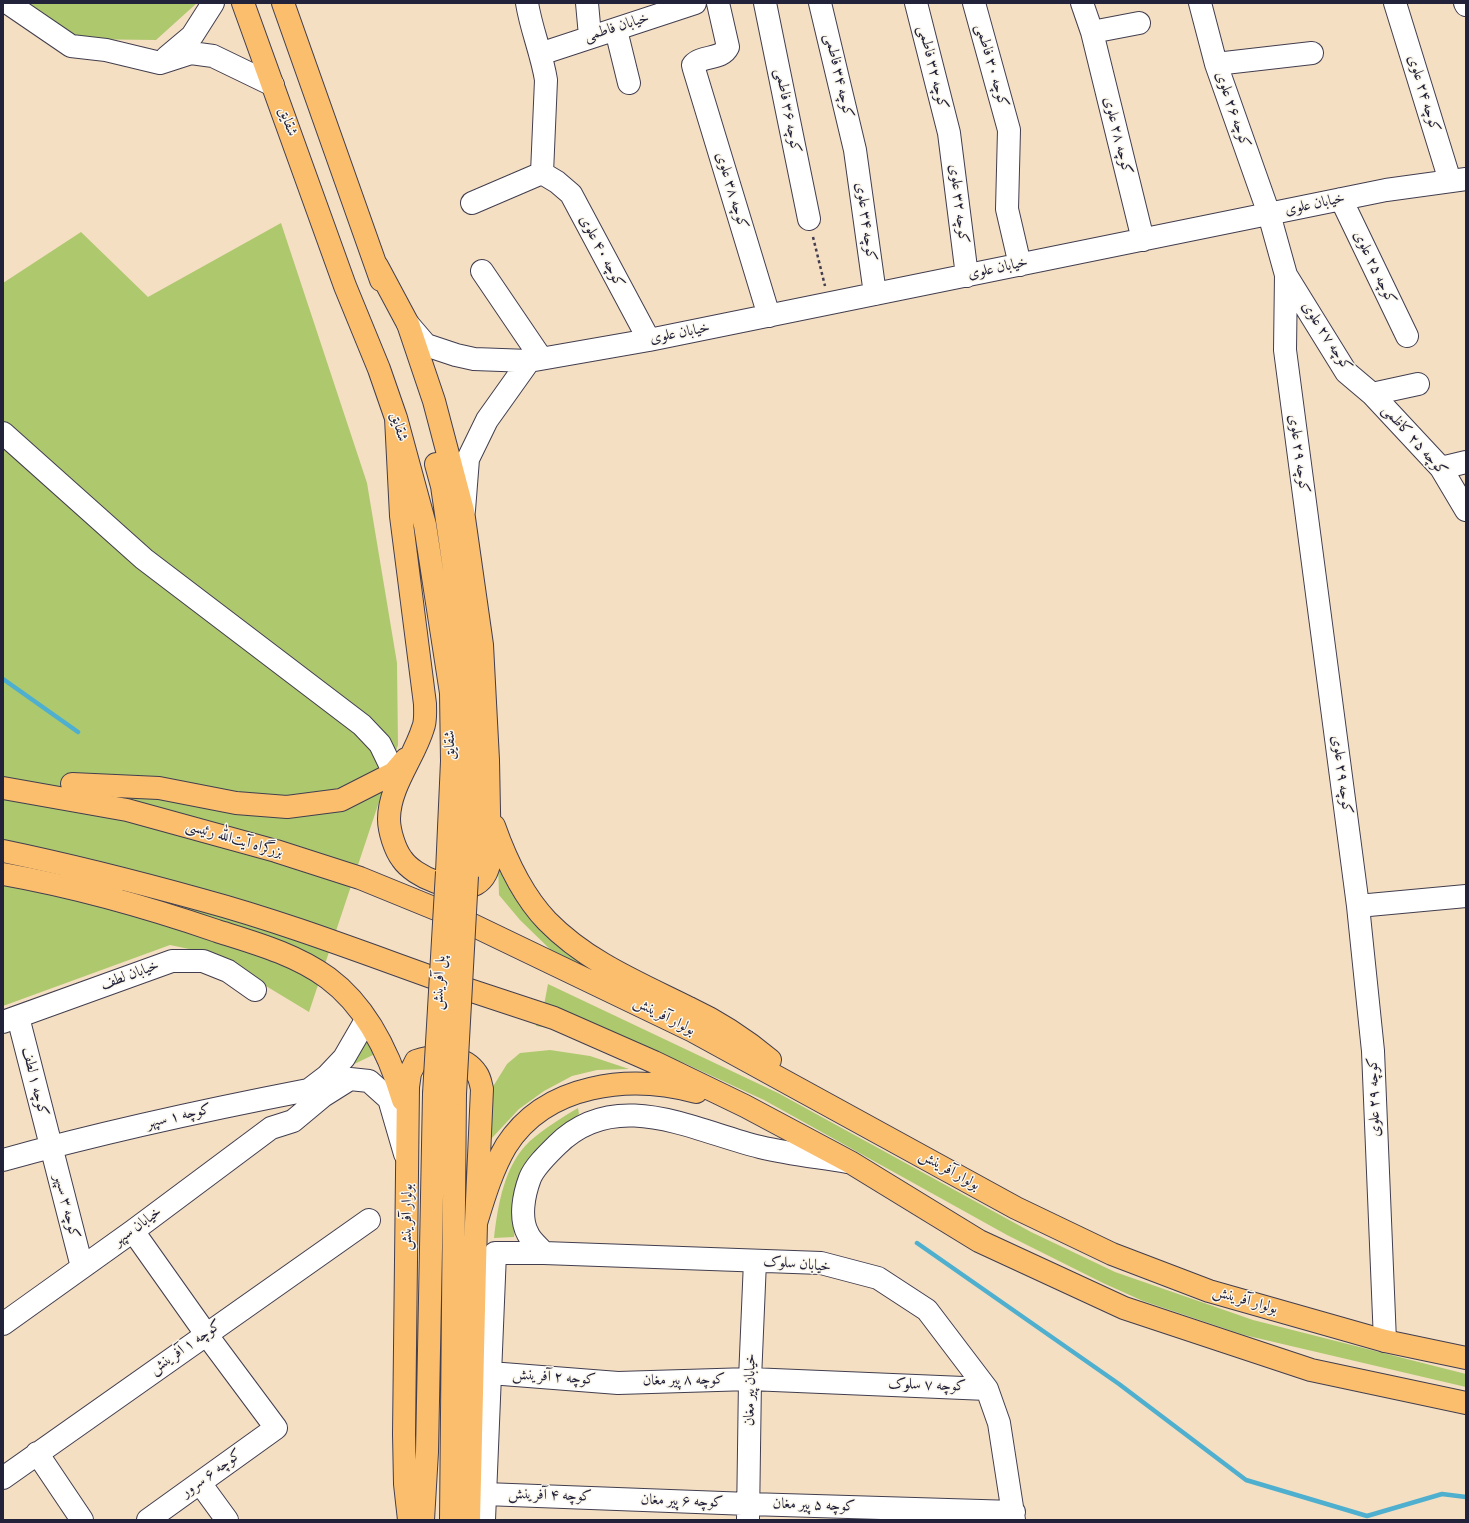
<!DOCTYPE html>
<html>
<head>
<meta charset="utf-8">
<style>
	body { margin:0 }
	#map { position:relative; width:1469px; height:1523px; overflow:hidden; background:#f4dfc3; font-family:"IM FELL DW Pica",serif }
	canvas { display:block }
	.frame { position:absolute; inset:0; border:4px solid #22223b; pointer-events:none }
</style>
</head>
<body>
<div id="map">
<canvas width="1469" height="1523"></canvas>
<div class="frame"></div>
</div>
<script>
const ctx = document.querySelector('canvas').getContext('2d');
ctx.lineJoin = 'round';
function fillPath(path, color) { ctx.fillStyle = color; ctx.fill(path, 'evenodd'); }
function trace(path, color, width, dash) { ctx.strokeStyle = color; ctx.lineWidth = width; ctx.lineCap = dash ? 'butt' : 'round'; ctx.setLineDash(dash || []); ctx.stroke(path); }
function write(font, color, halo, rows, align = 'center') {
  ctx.font = font + ' "IM FELL DW Pica",Amiri,serif'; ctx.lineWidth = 3; ctx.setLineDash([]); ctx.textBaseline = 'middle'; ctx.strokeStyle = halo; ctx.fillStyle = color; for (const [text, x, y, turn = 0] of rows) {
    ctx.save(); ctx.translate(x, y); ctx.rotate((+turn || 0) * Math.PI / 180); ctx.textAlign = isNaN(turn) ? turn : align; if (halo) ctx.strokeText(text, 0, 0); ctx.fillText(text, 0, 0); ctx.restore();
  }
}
fillPath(new Path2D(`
	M24,3H197L156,40L73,39Z
	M281,223L367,483L397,663L398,745L309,1012L213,954L170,945L3,1006V283L81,232L148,297Z
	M498,862L512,890L705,1022L556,955L520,920L499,895Z
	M548,984L778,1093L1031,1232L1115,1272L1253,1320L1466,1374V1387L1244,1335L1143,1301L1103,1283L1007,1235L764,1100L686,1064L625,1040L536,1026L544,1005Z
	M373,1032L375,1054L344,1069L358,1053Z
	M550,1050L590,1056L629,1069L597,1070L572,1076L544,1091L519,1109L491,1139L486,1109L489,1093L507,1064L520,1053Z
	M578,1108L579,1114L533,1155L518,1190L514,1237L494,1238C498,1205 504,1165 530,1141C545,1128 561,1118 578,1108Z`), '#aec86e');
trace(new Path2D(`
	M3,679L78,732
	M917,1243L1119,1384L1246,1480L1367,1516L1442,1494L1466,1497`), '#4fafce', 4.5);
const minor = new Path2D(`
	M8,3L71,46L106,50L160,63L191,53L213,56L273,85
	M527,3C531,29 542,54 546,80L542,173
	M587,3L590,36
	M718,3L728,47C722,60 702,55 693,65L694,69L769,316
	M765,3L809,219
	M820,3L855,150L875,294
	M916,3L949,133L967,276
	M974,3L1009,130L1007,209L1020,265
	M1082,3L1092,32L1143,240
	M1200,3L1216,64L1269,214L1286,275L1285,350L1358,906L1373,1051L1385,1341
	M1395,3L1450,181
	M1465,3L1466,5
	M616,30L629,83
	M1092,32L1139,23
	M540,54L695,3
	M167,57L192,36L213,3
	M1216,64L1312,53
	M542,173L557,182L571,194L649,340
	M1341,199L1407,336
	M472,203L542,173
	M482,271L541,358
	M1286,275L1346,372L1372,394L1441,468L1466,510
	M408,324L426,345L456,355L474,359L529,361L487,420L468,459L464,510
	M529,361L649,340L1386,190L1466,179
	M1372,394L1418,384
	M3,433L144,559L362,725L380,744L394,773
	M1441,468L1466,462
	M1358,906L1466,896
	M18,1017L82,1267
	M3,1022L172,961H203L228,971L255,990
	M306,1092L327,1076L344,1058L366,1020
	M3,1160C103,1132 205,1110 308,1090
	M133,1231L206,1334L276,1428L148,1520
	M544,1253C539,1247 531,1241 528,1234C519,1218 524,1194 530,1178C535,1166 548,1154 557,1145C616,1086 694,1131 760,1147C789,1154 818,1157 847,1162
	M3,1324L133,1231L271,1128L293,1121L323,1096L350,1079L369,1081L389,1099L405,1154
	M490,1373L618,1383L750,1379L987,1389
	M37,1453L82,1520
	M3,1478L369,1220
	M200,1483L227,1520
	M485,1494L749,1504L1014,1512
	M484,1520L495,1253H544L821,1263L878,1278L927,1310L987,1389L999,1423L1014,1520
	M748,1520L750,1379L755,1261`);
const major = new Path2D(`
	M243,3L345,286L379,369L396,418L425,525L451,693L452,761L447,872
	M283,3L381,280
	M377,266L408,324L434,401L463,511L482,645L488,760L490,861C488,869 485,879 476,884C456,894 414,877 402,859C395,850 389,831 389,819C389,787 414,758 423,728C426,721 425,712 425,704L401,516L396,418
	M436,464L442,486L472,692V800L467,876
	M72,784L159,788L236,803L287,807L341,800L394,773L406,759
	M494,826C506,860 522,895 547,921C587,962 639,983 689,1008C717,1021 746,1040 770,1060
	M3,874C76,887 147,907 217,931C255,943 295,954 328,978C367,1007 390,1056 403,1100
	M458,918L693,1031L1016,1208L1112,1254L1209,1291L1385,1341L1466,1358
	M451,984L554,1018L654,1062L745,1106L850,1162L979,1241L1124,1308L1311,1370L1466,1403
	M409,1520L405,1484L404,1434L408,1087L410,1073L416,1061C436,1054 464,1054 477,1074C480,1078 481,1085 482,1089L476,1223
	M423,1520L427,1452L434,1094
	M451,1520L455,1094
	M469,1520L476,1223C484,1197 492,1170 506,1146C546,1083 630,1074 696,1092`);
const highway = new Path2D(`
	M3,788L127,810L276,851L360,878L458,918
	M3,851C70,865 137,882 202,900C287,923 369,955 451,984
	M72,875L114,898`);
trace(minor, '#423e4f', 24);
trace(major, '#423e4f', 24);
trace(highway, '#423e4f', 24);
trace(new Path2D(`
	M813,237L825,286`), '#423e4f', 2.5, [3, 3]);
trace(minor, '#fff', 22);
trace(major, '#fabe6d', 22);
trace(highway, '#fabe6d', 22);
const majorBridge = new Path2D(`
	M434,1094L447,872
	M455,1094L467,876`);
trace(majorBridge, '#423e4f', 24, []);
trace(majorBridge, '#fabe6d', 22);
write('15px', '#22223b', '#fbf7ec', [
	["خیابان فاطمی",617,28,-17],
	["کوچه ۳۰ فاطمی",991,66,74],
	["کوچه ۳۲ فاطمی",932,68,76],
	["کوچه ۳۴ فاطمی",838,76,77],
	["کوچه ۲۴ علوی",1423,94,73],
	["کوچه ۲۶ علوی",1232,110,71],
	["کوچه ۳۶ فاطمی",787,111,79],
	["شقایق",287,122,70],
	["کوچه ۲۸ علوی",1117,136,76],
	["کوچه ۳۸ علوی",731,191,73],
	["کوچه ۳۲ علوی",958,204,83],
	["خیابان علوی",1315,205,-12],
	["کوچه ۳۴ علوی",865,222,82],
	["کوچه ۴۰ علوی",601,252,62],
	["کوچه ۲۵ علوی",1374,268,64],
	["خیابان علوی",998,269,-12],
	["خیابان علوی",680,334,-11],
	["کوچه ۲۷ علوی",1326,337,57],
	["شقایق",398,427,74],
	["کوچه ۲۵ کاظمی",1414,441,48],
	["کوچه ۲۹ علوی",1298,454,82],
	["شقایق",451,745,-91],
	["کوچه ۲۹ علوی",1341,775,82],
	["بزرگراه آیت‌الله رئیسی",234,840,16],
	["خیابان لطف",130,976,-20],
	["پل آفرینش",440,983,-87],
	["بولوار آفرینش",664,1017,27],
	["کوچه ۱ لطف",34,1082,76],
	["کوچه ۲۹ علوی",1375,1097,-92],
	["کوچه ۱ سپهر",179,1117,-13],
	["بولوار آفرینش",949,1171,29],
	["کوچه ۳ سپهر",66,1207,76],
	["بولوار آفرینش",408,1217,-89],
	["خیابان سپهر",138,1227,-36],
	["خیابان سلوک",797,1265,5],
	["بولوار آفرینش",1245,1301,16],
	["کوچه ۱ آفرینش",186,1348,-35],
	["کوچه ۲ آفرینش",554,1378,4],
	["کوچه ۸ پیر مغان",684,1381,-1],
	["کوچه ۷ سلوک",927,1386,2],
	["خیابان پیر مغان",751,1390,-89],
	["کوچه ۶ سرور",212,1474,-36],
	["کوچه ۴ آفرینش",550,1496,2],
	["کوچه ۶ پیر مغان",682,1502,2],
	["کوچه ۵ پیر مغان",814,1506,2]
]);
</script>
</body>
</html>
